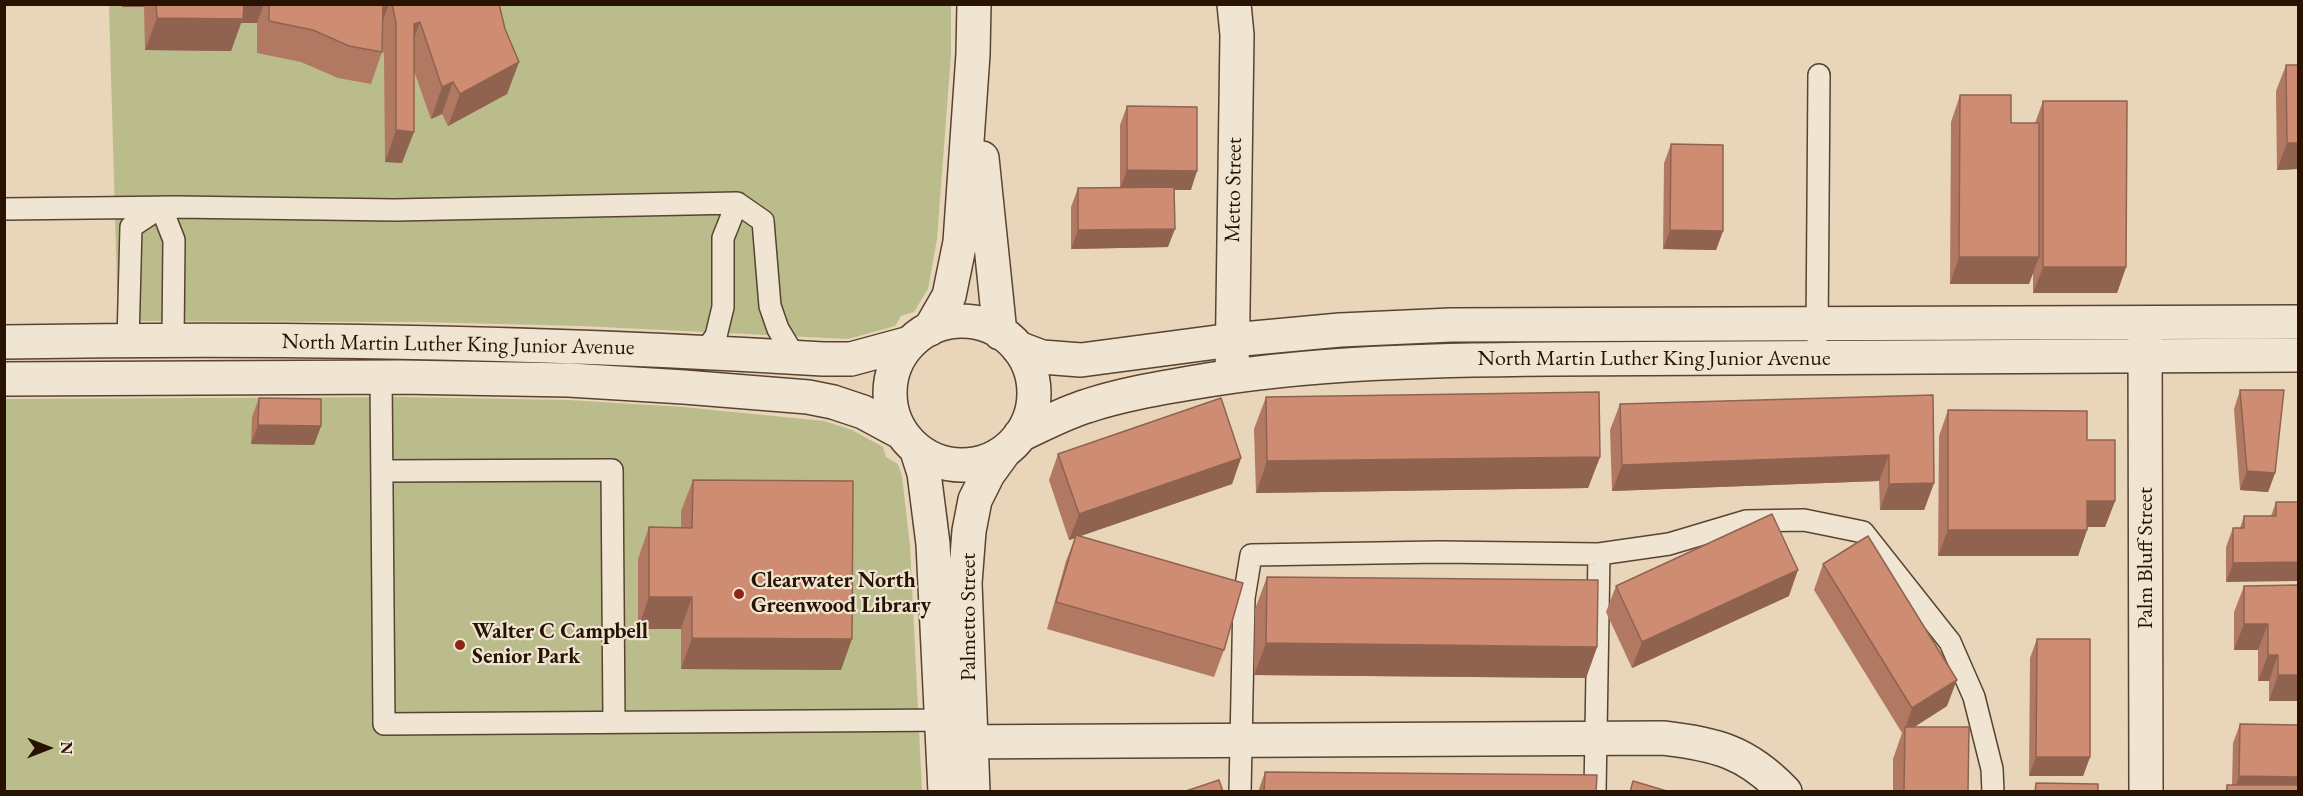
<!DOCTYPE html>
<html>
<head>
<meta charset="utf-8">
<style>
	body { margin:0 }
	#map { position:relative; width:2303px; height:796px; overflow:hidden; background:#e8d5ba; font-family:"EB Garamond",serif }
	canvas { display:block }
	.frame { position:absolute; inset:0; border:6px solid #281302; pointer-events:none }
	.north { position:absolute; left:18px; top:718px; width:60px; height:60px; -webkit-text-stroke:4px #f0e4d2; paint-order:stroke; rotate:90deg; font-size:16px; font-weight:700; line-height:24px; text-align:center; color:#281302 }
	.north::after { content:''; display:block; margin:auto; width:21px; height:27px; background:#281302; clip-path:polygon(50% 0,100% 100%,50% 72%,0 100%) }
</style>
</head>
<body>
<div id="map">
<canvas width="2303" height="796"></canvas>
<div class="frame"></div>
<div class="north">N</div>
</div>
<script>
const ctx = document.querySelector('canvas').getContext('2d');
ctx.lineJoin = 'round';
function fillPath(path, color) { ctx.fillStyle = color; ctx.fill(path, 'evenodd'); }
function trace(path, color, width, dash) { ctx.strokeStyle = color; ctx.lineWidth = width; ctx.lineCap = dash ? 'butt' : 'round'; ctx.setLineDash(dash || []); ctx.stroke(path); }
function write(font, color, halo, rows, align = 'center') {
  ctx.font = font + ' "EB Garamond",serif'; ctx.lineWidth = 4.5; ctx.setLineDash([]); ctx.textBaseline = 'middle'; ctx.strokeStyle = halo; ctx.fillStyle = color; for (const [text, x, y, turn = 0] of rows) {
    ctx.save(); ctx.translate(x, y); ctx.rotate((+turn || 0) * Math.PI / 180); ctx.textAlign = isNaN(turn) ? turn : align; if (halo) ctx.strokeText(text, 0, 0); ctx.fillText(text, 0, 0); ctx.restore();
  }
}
fillPath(new Path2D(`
	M109,5H951V54L937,239L928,289L914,312L901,316L895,326L848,339L581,326L420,322L118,321Z
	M401,397L568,400L683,407L824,421L852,430L883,447L886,457L898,464L902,476L910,546L922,791H5L4,399Z`), '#bbbc8c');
const service = new Path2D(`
	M4,209L176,207L395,210L737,203L763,221L770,306L778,329L795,357
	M1817,336L1819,75
	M128,341L131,227L161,207L174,240L173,341
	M704,352L716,336L723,307V238L737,203
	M381,377L384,724L952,720
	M382,471L612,470L614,722
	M1240,792L1244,598L1251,555L1440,552L1599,554L1669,544L1746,521L1804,520L1863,532L1950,642L1974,697L1992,769L1993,792
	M1595,792L1599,554`);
const minor = new Path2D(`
	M2145,328L2146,792
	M1232,376L1237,35L1234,4
	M944,742L1663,738C1716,744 1747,752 1785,792`);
const tertiary = new Path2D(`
	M982,158L1000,333
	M890 393a72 72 0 1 1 144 0a72 72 0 1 1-144 0Z
	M930,329L949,296L960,242L973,54L974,4
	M4,342C277,337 550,342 823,359H851L910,343
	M1018,348L1042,357L1081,360L1232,340L1340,330L1451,325L2298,322
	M4,379L401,377L569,380L684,387L808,397L833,402L863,412L902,433
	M1020,435C1042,425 1064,413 1087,406C1120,395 1155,389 1190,383C1310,362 1432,360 1553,359L2298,355
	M917,451L924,473L933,544L945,792
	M973,792L965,583L969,531L975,500L988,474L1004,452`);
trace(service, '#584430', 24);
trace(minor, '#584430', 36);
trace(tertiary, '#584430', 36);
trace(service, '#f0e4d2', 21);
trace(minor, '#f0e4d2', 33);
trace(tertiary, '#f0e4d2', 33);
fillPath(new Path2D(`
	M122,4H499L505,29L519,62L507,94L448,126L442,114L431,119L414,71L402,163L385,162L384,55L382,46V52L371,84L338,78L301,62L257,53V23H241L231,51L145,50L144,7H122Z
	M2286,65L2298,169L2277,170L2276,91Z
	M1960,95L2011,123H2035L2043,101L2126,267L2117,293H2033V273L2029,284H1950L1951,122Z
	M1127,106L1191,190H1174L1168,247L1071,249V207L1078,188L1120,187V125Z
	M1671,144L1723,231L1716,250L1663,249L1664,163Z
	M2240,390L2275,473L2268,492L2240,490L2234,409Z
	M1933,395L1934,483L1924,510H1880L1879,481L1612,491L1610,430L1620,404Z
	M1266,397L1600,457L1588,488L1256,493L1254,429Z
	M259,398L321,426L314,445L251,444L252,417Z
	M1948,410L2087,440L2115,501L2105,527H2087V530L2078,556H1938L1939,436Z
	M1058,454L1241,458L1232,484L1080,536L1224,650L1214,677L1047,629L1066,561L1075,538L1069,540L1049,480Z
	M693,480L841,670L681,669V629H638V559L649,527H681V511Z
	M2276,502H2298L2226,582V547L2233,528H2240L2244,516H2271Z
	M1823,564L1947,706L1914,727L1968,792H1893V759L1902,733L1814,590Z
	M1267,577L1597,647L1586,678L1254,675L1255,609Z
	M2298,585V701H2269V681H2258V650H2234V612L2244,586Z
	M1616,586L1789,596L1632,668L1606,612Z
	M2037,639L2090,757L2083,776H2029L2030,658Z
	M2240,724L2298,792H2225L2227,785H2232L2233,743Z
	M1265,772L1596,792H1258Z`), '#b17962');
fillPath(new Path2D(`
	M123,4H145L144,7H122Z
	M240,4H264L257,23H241L231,51L145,50L157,18Z
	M383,4H389L379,31Z
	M420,22L408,54L414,24Z
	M519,62L507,94L448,126L460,94Z
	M453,82L442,114L431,119L442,87Z
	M396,130L414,132L402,163L385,162Z
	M2287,143H2298V169L2277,170Z
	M1127,170L1197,171L1191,190L1120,189Z
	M1175,229L1168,247L1071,249L1078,230Z
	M1670,230L1723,231L1716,250L1663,249Z
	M1959,257H2039L2029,284H1950Z
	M2043,267H2126L2117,293H2033Z
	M258,425L321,426L314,445L251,444Z
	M1889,455L1879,481L1612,491L1622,465Z
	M1600,457L1588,488L1256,493L1267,461Z
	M1241,458L1232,484L1069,540L1079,514Z
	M2247,471L2275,473L2268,492L2240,490Z
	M1934,483L1924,510H1880L1889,484Z
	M2087,501H2115L2105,527H2078Z
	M1948,530H2087L2078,556H1938Z
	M2298,562V581L2226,582L2233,563Z
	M1798,570L1789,596L1632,668L1642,642Z
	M649,597H692L681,629H638Z
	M2244,624H2268L2258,650H2234Z
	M692,638L852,639L841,670L681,669Z
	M1266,643L1597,647L1586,678L1254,675Z
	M2268,655H2278L2269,681H2258Z
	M2278,675H2298V701H2269Z
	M1957,680L1947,706L1905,733V729L1912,708Z
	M2036,757H2090L2083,776H2029Z
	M2239,776L2298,777V792H2234Z`), '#906350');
const building = new Path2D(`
	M156,4H244L243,19L157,18Z
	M269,4H383L382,52L349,46L313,30L269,21Z
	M392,4H499L505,29L519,62L460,94L453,82L442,87L420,22L414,24V132L396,130V23Z
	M2286,65H2298V143H2287Z
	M1960,95H2011V123H2039V257H1959Z
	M2043,101H2127L2126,267H2043Z
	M1127,106L1197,107V171L1127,170Z
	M1671,144L1723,145V231L1670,230Z
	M1174,187L1175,229L1078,230V188Z
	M2240,390H2284L2275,473L2247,471Z
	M1599,392L1600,457L1267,461L1266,397Z
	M1933,395L1934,483L1889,484V455L1622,465L1620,404Z
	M259,398L321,399V426L258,425Z
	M1221,398L1241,458L1079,514L1058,454Z
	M1948,410L2087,411V440H2115V501H2087V530H1948Z
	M693,480L853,481L852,639L692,638V597H649V527L692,528Z
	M2276,502H2298V562L2233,563V528H2244V516H2276Z
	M1772,514L1798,570L1642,642L1616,586Z
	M1076,535L1243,583L1224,650L1056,602Z
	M1868,536L1957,680L1912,708L1823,564Z
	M1267,577L1598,580L1597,647L1266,643Z
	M2298,585V675H2278V655H2268V624H2244V586Z
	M2037,639H2090V757H2036Z
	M2240,724L2298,725V777L2239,776Z
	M1905,727H1969L1968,792H1904Z
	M1265,772L1597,775L1596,792H1264Z
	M1219,780L1223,792H1183Z
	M1633,781L1670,792H1630Z
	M2036,783L2098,784V792H2035Z
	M2227,785H2298V792H2227Z`);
fillPath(building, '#ce8d72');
trace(building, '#906350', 1.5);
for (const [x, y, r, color] of [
	[739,594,6,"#8f2418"],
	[460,645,6,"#8f2418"]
]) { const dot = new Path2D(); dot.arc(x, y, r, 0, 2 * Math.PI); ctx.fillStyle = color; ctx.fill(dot); trace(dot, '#f0e4d2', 2); }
write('22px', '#281302', '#f0e4d2', [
	["Metto Street",1234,190,-89],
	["North Martin Luther King Junior Avenue",458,345,1],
	["North Martin Luther King Junior Avenue",1654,359],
	["Palm Bluff Street",2146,558,-90],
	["Palmetto Street",969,617,-90]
]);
write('bold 22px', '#281302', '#f0e4d2', [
	["Clearwater North",751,581],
	["Greenwood Library",751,606],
	["Walter C Campbell",472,632],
	["Senior Park",472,657]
], 'left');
</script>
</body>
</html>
